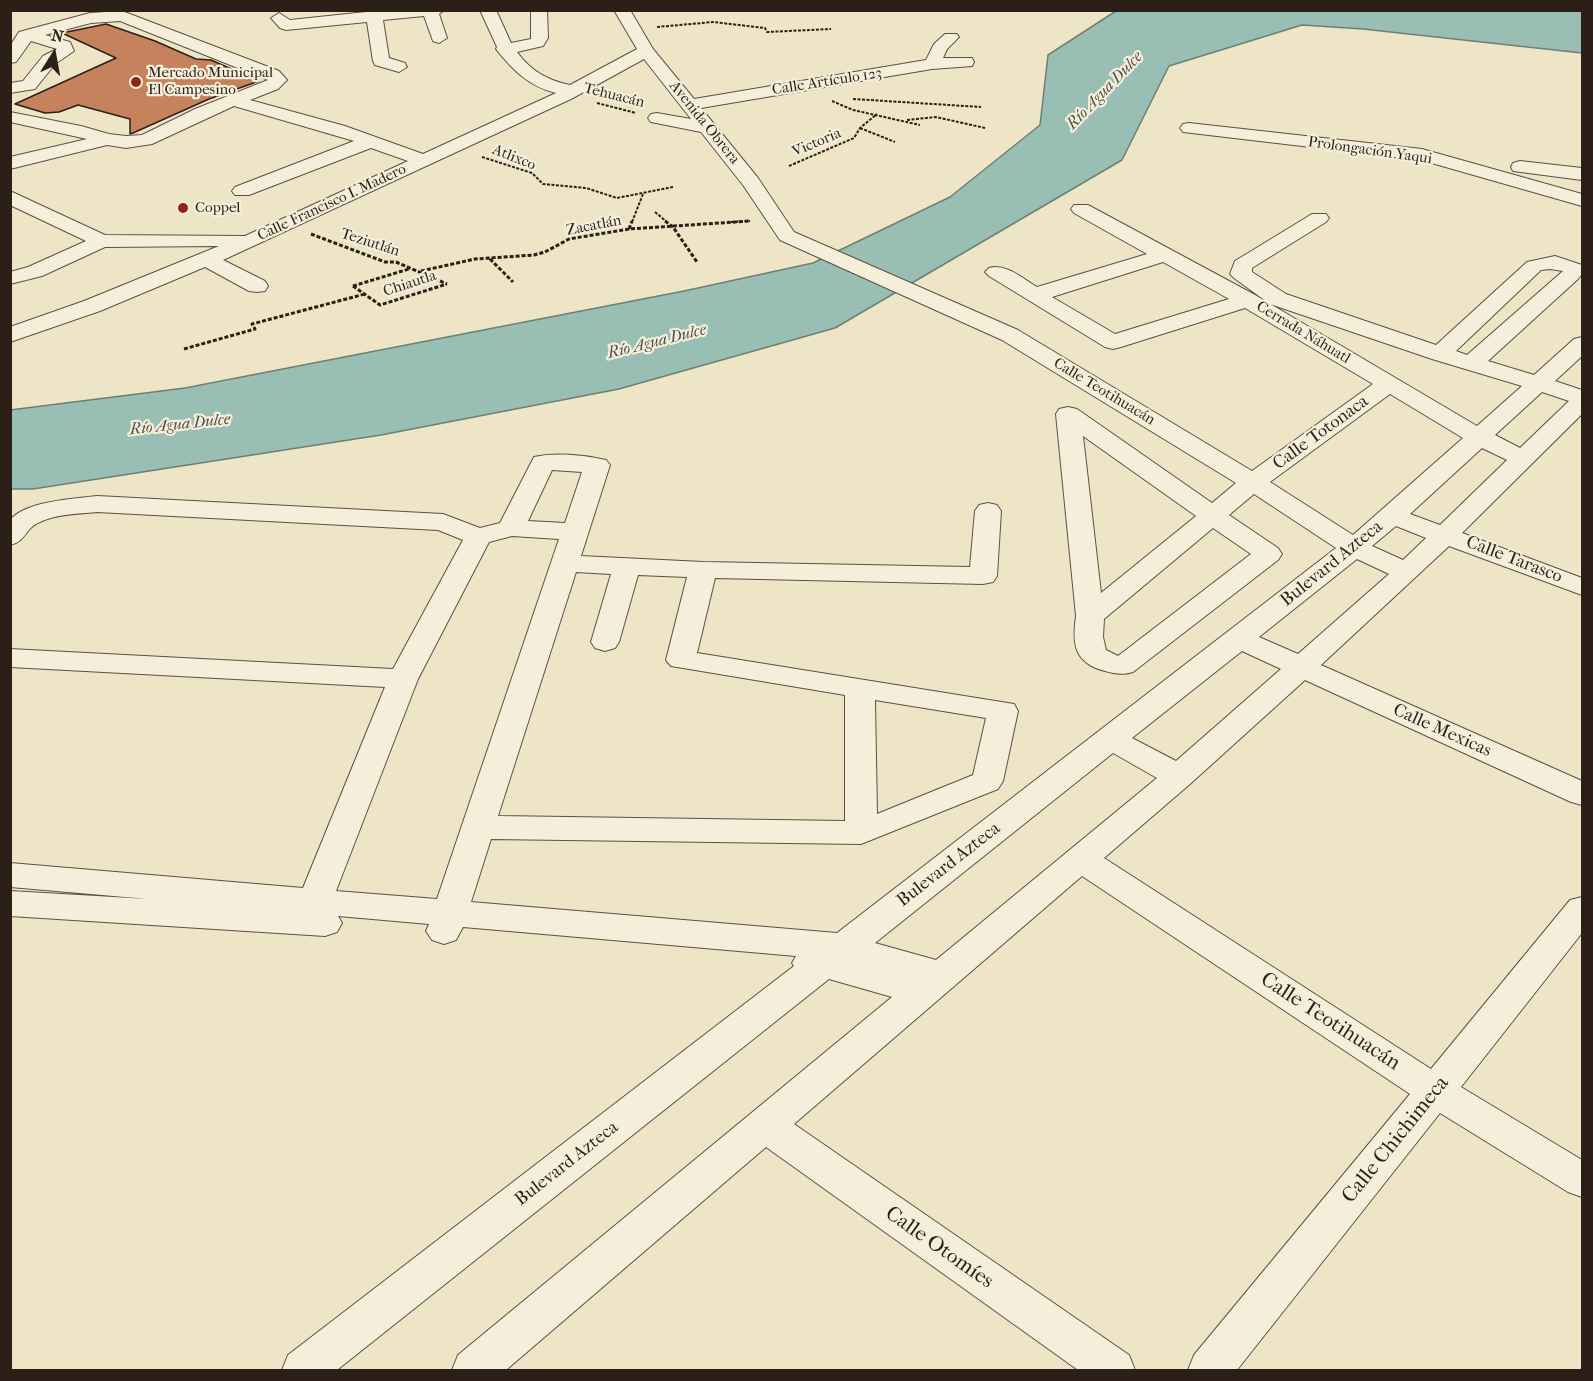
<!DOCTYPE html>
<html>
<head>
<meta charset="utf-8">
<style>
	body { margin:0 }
	#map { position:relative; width:1593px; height:1381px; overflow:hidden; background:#eee5c6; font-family:"IM FELL French Canon",serif }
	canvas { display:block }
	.frame { position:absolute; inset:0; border:12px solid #2b1f17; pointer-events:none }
	.north { position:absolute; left:24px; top:24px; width:60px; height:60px; -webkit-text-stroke:4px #f4eeda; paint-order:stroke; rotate:11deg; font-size:16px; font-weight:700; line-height:24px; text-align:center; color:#2b1f17 }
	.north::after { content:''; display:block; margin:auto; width:21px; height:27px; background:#2b1f17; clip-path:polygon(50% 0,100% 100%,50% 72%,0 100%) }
</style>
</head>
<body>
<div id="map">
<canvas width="1593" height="1381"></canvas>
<div class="frame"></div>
<div class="north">N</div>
</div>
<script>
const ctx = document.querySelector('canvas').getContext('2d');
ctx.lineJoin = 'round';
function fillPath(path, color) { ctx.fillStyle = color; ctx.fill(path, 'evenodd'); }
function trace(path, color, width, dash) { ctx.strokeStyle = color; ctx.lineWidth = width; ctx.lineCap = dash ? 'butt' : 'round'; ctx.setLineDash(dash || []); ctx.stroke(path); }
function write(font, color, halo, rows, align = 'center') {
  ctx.font = font + ' "IM FELL French Canon",serif'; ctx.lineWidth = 4.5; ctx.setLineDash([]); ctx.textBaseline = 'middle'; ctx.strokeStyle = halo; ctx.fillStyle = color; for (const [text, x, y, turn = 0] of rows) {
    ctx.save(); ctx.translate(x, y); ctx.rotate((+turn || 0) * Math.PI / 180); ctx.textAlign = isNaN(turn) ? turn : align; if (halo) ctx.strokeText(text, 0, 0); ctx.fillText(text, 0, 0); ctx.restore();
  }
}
const water = new Path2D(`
	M1116,11H1582V53L1363,29L1302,25L1169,66L1122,160L835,328L619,389L381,435L33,489H11L10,410L185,388L684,291L813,263L950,197L1040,125L1048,55Z`);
fillPath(water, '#99bfb4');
trace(water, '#6d7f75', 1.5);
const building = new Path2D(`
	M106,24L155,41L196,59L211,60L259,81L209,99L133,133L130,134V119L78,105L59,112L45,113L15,104L116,58L62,33Z`);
fillPath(building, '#c6815d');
trace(building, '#2b1f17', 1.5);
const minor = new Path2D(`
	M366,10H444L439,14L447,38L439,43L433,41L424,16L383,20L389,58L405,63L407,67L399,72L375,65L373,61L367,22L286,30L280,28L271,18L279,13L290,20L366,12Z
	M480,10H496L511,43L531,39V10H547L548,38L543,46L517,52C531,71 547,80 570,85L637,49L614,10H630L653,49L694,99L926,60L934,44L945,34H957L959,37L947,49L943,58H972L974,62L972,66L932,69L701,108L758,178L794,232L1018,330L1252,471L1373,384L1245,308L1121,347L1113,349L1105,347L989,276L985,272L989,268C1006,263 1023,279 1037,287L1147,254L1074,213L1071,209L1074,205H1088L1255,295L1477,426L1522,386L1432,359L1270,304L1234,278L1230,274L1235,261L1312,214H1326L1329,218L1326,222L1252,268V272L1286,294L1436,345L1527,262L1555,256L1582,265V274L1578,279L1488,361L1534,375L1574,339L1582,337V356L1555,381L1582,390V414L1462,533L1582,578V595L1449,546L1321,665L1582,781V805L1571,802L1305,680L1190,784L1104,858L1431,1069L1570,900L1582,897V933L1461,1087L1582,1160V1197L1568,1192L1440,1113L1237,1370H1188L1194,1355L1410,1094L1082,876L794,1124L1129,1355L1135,1370H1078L766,1147L506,1370H452L458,1355L892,997L829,979L337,1370H282L288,1355L794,966L792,963L796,956L463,927L456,940L444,944L432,940L426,931L429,924L338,916L342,923L337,932L325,936L10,916V891L148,899L10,887V863L303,888L385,687L10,667V649L393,669L463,540L438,530L97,512C77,514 53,514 36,524C24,531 26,541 10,545V520C26,501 73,499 97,496L443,514L480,528L500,523L534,457C555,452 585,455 606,460L610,465L581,556L703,562L970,567L975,511L979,505L988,503L997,505L1001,511L997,576L993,582L983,584L715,578L697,653L1014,704L1018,711L1003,781L998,789L861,844L491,839L471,902L837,933L1336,548L1254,494L1229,515L1278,548L1282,554L1278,560L1133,672C1123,675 1116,674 1105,671C1074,663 1072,644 1076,616L1056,414L1059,409L1068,407L1077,409L1212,503L1236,483L1002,340L780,240L743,185L701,132L651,122L648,118L651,114L657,113L691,119L644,59L571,99L223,260L265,281L268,286L265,291L257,292L249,291L205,267L100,311L10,342V327L84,301L219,246L105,247L42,276L10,284V272L28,267L86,241L10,205V191L105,235L245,236L408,161L371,148L249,195H235L232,191L235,187L354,141L234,106L152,144L126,148L107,145L10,169V157L87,139L10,122V112L81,126L109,134L126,136L142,135L195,109L268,80L120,21L91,23L45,35L70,42L74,51L55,64L35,89L10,93V83L23,81L43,56L57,49L31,41L16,62L10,63V46L19,32L90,13L122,11L279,71L287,80L278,89L250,100L345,126L423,154L556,93C528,86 513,70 496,49L497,47ZM1163,262L1229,299L1115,334L1052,297ZM1550,269L1563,271L1467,355L1456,351L1541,270ZM1542,392L1569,401L1520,448L1495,435ZM1390,394L1463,438L1353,535L1270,482ZM1083,436L1196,516L1101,593ZM1482,448L1507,460L1440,525L1410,514ZM552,470L582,472L565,523L528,521ZM1396,526L1426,538L1403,560L1372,546ZM1213,528L1251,554L1118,656L1106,650L1103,637L1104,619ZM512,536L559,539L437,899L336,891L418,679L489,542ZM1357,559L1389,574L1298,654L1259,637ZM576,572L611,574L591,642L595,648L605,651L615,648L619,642L638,575L687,577L666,660L671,666L845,695V821L498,816ZM1242,651L1281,669L1176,761L1132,738ZM875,700L986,718L973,775L877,814ZM1113,753L1157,778L936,960L875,943Z
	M1189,123L1422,149L1582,194V206L1421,160L1183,132L1180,128L1183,124Z
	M1520,161L1582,168V180L1513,171L1511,167L1513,163Z`);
trace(minor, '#5c5043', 2);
trace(new Path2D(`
	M657,27L713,22L765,28L767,32L831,29
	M853,99L981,107
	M832,101L853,110L920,125
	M597,103L636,113
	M907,120L936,117L985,128
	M860,128L895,142
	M482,157L532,173L543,184L586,188L617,198L673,187
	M789,166L854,138L860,128L877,114
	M655,212L667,222
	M632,222L643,194
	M731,222L750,221`), '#2b1f17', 2, [3, 1.5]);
trace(new Path2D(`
	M665,221L673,227L697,262
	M629,229L632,221
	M311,234L385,262H396L447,284
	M490,259L513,282
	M421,271L475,259L534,255L545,252L569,239L629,229L750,221
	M353,286L380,305L447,284
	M353,286L409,269
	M184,349L255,329L252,324L365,294`), '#2b1f17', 3, [4, 2]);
fillPath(minor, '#f4eeda');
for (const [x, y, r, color] of [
	[136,82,6,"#8f2418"],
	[183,208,6,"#8f2418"]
]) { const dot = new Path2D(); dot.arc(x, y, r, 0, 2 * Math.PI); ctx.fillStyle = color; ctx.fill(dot); trace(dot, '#f4eeda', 2); }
write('15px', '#2b1f17', '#f4eeda', [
	["Mercado Municipal",148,73],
	["El Campesino",148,90],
	["Coppel",195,208]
], 'left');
write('15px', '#2b1f17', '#f4eeda', [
	["Calle Artículo 123",827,82,-9],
	["Tehuacán",614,96,14],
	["Avenida Obrera",704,123,51],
	["Victoria",817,143,-23],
	["Prolongación Yaqui",1370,151,8],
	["Atlixco",514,158,22],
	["Calle Francisco I. Madero",332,203,-25],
	["Zacatlán",594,226,-11],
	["Teziutlán",370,243,18],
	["Chiautla",410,284,-18],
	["Cerrada Náhuatl",1303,333,31],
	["Calle Teotihuacán",1104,392,31]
]);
write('italic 16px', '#4c4f46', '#f4eeda', [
	["Río Agua Dulce",1105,91,-46],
	["Río Agua Dulce",657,342,-14],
	["Río Agua Dulce",180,425,-6]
]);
write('18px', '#2b1f17', '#f4eeda', [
	["Calle Totonaca",1321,433,-36],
	["Calle Tarasco",1514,560,21],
	["Bulevard Azteca",1332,564,-39],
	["Calle Mexicas",1442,731,24],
	["Bulevard Azteca",949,865,-38],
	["Bulevard Azteca",567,1164,-38]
]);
write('21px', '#2b1f17', '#f4eeda', [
	["Calle Teotihuacán",1330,1022,33],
	["Calle Chichimeca",1396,1140,-51],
	["Calle Otomíes",939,1248,35]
]);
</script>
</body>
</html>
